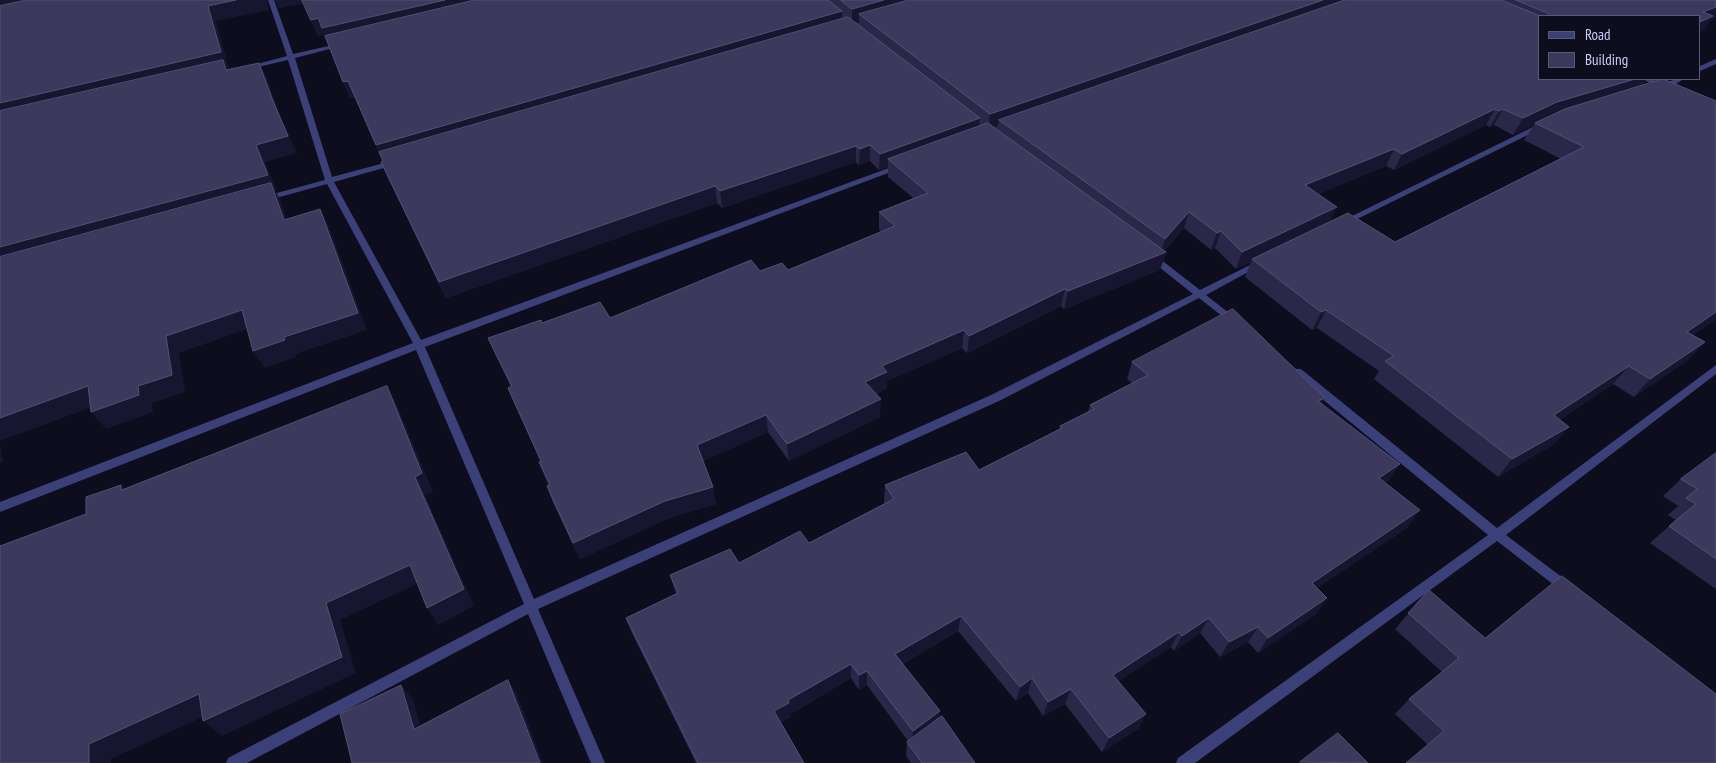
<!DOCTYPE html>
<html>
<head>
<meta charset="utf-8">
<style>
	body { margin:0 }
	#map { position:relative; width:1716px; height:763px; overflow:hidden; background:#0e0d1d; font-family:"PT Sans Narrow",sans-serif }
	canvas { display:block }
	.legend { position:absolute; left:1538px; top:15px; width:162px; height:65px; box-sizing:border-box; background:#0e0d1d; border:1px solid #5a5a76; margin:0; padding:6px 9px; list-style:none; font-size:15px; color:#cdcdfb }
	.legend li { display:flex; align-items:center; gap:10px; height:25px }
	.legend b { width:25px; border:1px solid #5a5a76 }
</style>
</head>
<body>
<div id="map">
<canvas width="1716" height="763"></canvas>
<ul class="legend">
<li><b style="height:6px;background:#3b4078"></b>Road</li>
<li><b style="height:14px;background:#3c395c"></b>Building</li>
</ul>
</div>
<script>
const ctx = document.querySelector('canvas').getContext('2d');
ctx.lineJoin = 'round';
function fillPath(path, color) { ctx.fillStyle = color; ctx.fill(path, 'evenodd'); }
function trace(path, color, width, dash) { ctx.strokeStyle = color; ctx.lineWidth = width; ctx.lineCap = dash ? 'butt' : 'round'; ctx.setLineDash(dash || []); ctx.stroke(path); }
fillPath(new Path2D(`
	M268,0H274L293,54L342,43L345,45L295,58L332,177L395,160L399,162L398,164L334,182L421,340L897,165H903L904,167L425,347L534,599L991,395L1193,294L1149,259L1148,257L1149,255H1155L1200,290L1256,262L1259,261L1263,264L1206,295L1238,320L1240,322L1238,324H1232L1199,298L999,401L538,609L605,763H591L528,614L247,763H226L228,758L524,604L416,350L0,512V502L413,343L327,184L265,201L261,199L262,197L325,180L288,60L249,69L246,67L287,56Z
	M1716,59V64L1700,71V66Z
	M1642,79H1651L1664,84L1675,79H1683C1677,84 1667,90 1658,90V87Z
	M1537,125H1540L1544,127L1347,224L1344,225L1340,222Z
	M1716,365V374L1506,535L1571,584L1573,588L1571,592L1567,593L1563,592L1497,541L1195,763H1176L1178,758L1488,535L1293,375L1292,372L1293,369H1301L1497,528Z`), '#3b4078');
fillPath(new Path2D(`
	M275,0H1716L1710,21L1703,31L1700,16H1540V79H1647L1643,85L1716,101V319L1693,335L1705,342L1688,360L1634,397L1613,384L1559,420L1569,427L1554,444L1498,477L1374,379L1379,371L1317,328L1312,330L1245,277L1251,262L1236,269L1215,248L1211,250L1184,228L1164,251L1166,252L1160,270L1064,309L1061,306L967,353L962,348L887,381L886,389L876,394L880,417L789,461L768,432L703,461L716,504L669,518L580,559L553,503L547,486L548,485L539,462H541L515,405L508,388L511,387L496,356L488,338L542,323L610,318L760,271L788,270L881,232L879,229V212L913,198L888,177V167L879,170L870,161L859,165L856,162L722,208L717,203L446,298L388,178L381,162L383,161L355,97L350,98L324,34L318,36L303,3L279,8ZM1486,125L1490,127L1494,125L1513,135L1534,125L1524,140L1561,159L1395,242L1331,221L1318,194L1386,166L1394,170Z
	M1132,362L1322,404L1389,480L1385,483L1408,527L1317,588L1327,598L1316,614L1258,653L1248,642L1220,657L1200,633L1174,651L1171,647L1119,681L1139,728L1102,752L1065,704L1043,716L1028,693L1016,701L958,631L903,664L939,718L975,763H911L906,756L907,742L908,741L867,685L859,690L851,678L791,714V717L781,722L804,763H696L632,633L626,618L676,594L670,575L739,563L809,543L885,503L884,502L885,485L979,470L1059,430L1060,426L1088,412L1090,405L1132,383L1127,379Z
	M1716,453V589L1650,543L1676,520L1668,515L1678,506L1663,496L1681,479Z
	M1429,590L1485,638L1716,694L1428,745L1395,714L1409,699L1442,672L1395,629Z`), '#2a2749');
fillPath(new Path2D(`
	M0,0H79L0,15Z
	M236,0H267L269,10L216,21L229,68H227L231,75L0,122V103L208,6Z
	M275,0H302L303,3L279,8Z
	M445,0H515L329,44L324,34L318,36L311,20Z
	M884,0H937L859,14V22L852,24V9Z
	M1323,0H1361L999,120L998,126L988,130L990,114Z
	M1716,7V19L1710,21L1703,31L1700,32V17L1703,12Z
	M842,11V26L383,161L376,145Z
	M259,63L267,78L281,118L297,153L265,162L277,191L276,192L280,199L293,237L0,268V247L256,145L273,101Z
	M1635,79H1647L1640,90L1535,123L1534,125L1513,135L1523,118L1557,102Z
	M348,81L355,97L350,98L343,82Z
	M1495,109L1486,125L1394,170L1402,154Z
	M1503,109L1494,125L1490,127L1499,111Z
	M980,118L978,133L888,159V167L879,170L880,154Z
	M870,145V161L859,165L860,149Z
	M856,146V162L722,208L720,191Z
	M1394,149L1386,166L1298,202L1305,185Z
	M715,186L717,203L446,298L439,282Z
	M1337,207L1329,224L1252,259L1251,262L1236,269L1242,252Z
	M320,209L329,226L367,330L295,354L296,357L265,368L253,351L284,337Z
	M1189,212L1184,228L1161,254L1166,252L1160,270L1064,309L1068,291L1160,255L1165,239Z
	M1221,231L1215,248L1211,250L1217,233Z
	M1065,289L1061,306L967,353L969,336Z
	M242,310L253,327L179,353L185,392L152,403L153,412L106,429L91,412L138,386L166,336Z
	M1326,310L1317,328L1312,330L1321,312Z
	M1716,312V319L1671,350L1687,332Z
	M964,330L962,348L887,381L886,389L865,399V382L882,366Z
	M1705,342L1688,360L1634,397L1650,379Z
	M1629,366L1613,384L1539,433L1554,415Z
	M88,386L103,403L0,441V418Z
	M387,386L397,405L433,492L425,495L474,606L438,625L427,608L415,477Z
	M1325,398L1316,415L1318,401Z
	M881,399L880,417L789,461L787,444Z
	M766,415L768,432L701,462L697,445Z
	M1569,427L1554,444L1498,477L1512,459Z
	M0,444L3,462L0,463Z
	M1400,464L1389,480L1368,494L1379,478Z
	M121,485L138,503L121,490Z
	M713,487L716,504L669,518L580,559L573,543L665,501Z
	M1420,510L1408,527L1301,599L1312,583Z
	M410,565L421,582L340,620L356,673L222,736L203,721L326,603Z
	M1327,598L1316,614L1258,653L1268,638Z
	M961,616L958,631L894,669L895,654Z
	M1209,618L1200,633L1174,651L1182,636Z
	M1258,627L1248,642L1220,657L1229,642Z
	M1179,632L1171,647L1107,689L1113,675Z
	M851,664V678L791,714V717L777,725L774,711L788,700Z
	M867,671V685L859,690V675Z
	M1032,678L1028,693L1016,701L1020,687Z
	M508,680L517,694L543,763H540Z
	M401,685L413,699L425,742L414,729Z
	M1071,689L1065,704L1043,716L1048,702Z
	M199,694L218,710L111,759V763H89V744Z
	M940,711L938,725L911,745L913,731Z
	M1146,714L1139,728L1102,752L1109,738Z`), '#181530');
const building = new Path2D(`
	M27,0H236L208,6L221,52L0,103V6Z
	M302,0H445L322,28L318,18L311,20Z
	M475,0H828L842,11L376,145L348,81L343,82L325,36Z
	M841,0H884L852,9Z
	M909,0H1323L990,114L859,14Z
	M1345,0H1501L1540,16V79H1635L1557,102L1523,118L1503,109L1499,111L1495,109L1402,154L1394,149L1305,185L1337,207L1242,252L1221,231L1217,233L1189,212L1165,239L999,120Z
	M1516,0H1716V7L1703,12L1713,16L1700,22V16H1550L1549,14Z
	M848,17L980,118L880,154L870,145L860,149L856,146L720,191L715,186L439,282L381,162L383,161L379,152Z
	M223,60L226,70L259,63L273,101L288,136L256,145L268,175L0,247V111Z
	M1663,79L1716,101V312L1687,332L1705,342L1650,379L1629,366L1554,415L1569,427L1512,459L1385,361L1394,356L1326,310L1321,312L1252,259L1348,213L1395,242L1584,147L1535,123L1565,109Z
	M988,123L1166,252L1068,291L1065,289L969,336L964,330L882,366L887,372L865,382L881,399L787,444L766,415L697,445L713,487L665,501L573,543L547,486L550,484L539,462L541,461L508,388L512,386L488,338L541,320L542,323L600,302L610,318L751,260L760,271L782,263L788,270L895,226L879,212L928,193L888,159Z
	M271,183L284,220L320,209L358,313L284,337L285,340L253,351L242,310L166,336L172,375L138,386L139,395L91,412L88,386L0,418V257Z
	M1233,309L1325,398L1318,401L1400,464L1379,478L1420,510L1312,583L1327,598L1268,638L1258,627L1229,642L1209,618L1182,636L1179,632L1113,675L1146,714L1109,738L1071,689L1048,702L1032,678L1020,687L961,616L895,654L940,711L913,731L867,671L859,675L851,664L788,700L789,703L774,711L804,763H698L626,618L678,593L670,575L730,549L739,563L800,531L809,543L894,499L885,485L966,452L979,470L1062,428L1060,426L1094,409L1090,405L1148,375L1132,362Z
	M387,386L422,473L415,477L464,589L427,608L410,565L326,603L342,657L203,721L199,694L89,744V763H0V546L86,514V497L121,485V490Z
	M1716,453V559L1669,526L1696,504L1686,498L1697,489L1681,479Z
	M1562,576L1716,694V763H1406L1444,731L1409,699L1459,658L1408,613L1429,590L1485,638Z
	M508,680L540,763H352L340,714L401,685L414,729Z
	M942,716L975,763H922L907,742Z
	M1338,733L1368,763L1300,762Z`);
fillPath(building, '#3c395c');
trace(building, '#525075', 1);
</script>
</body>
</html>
